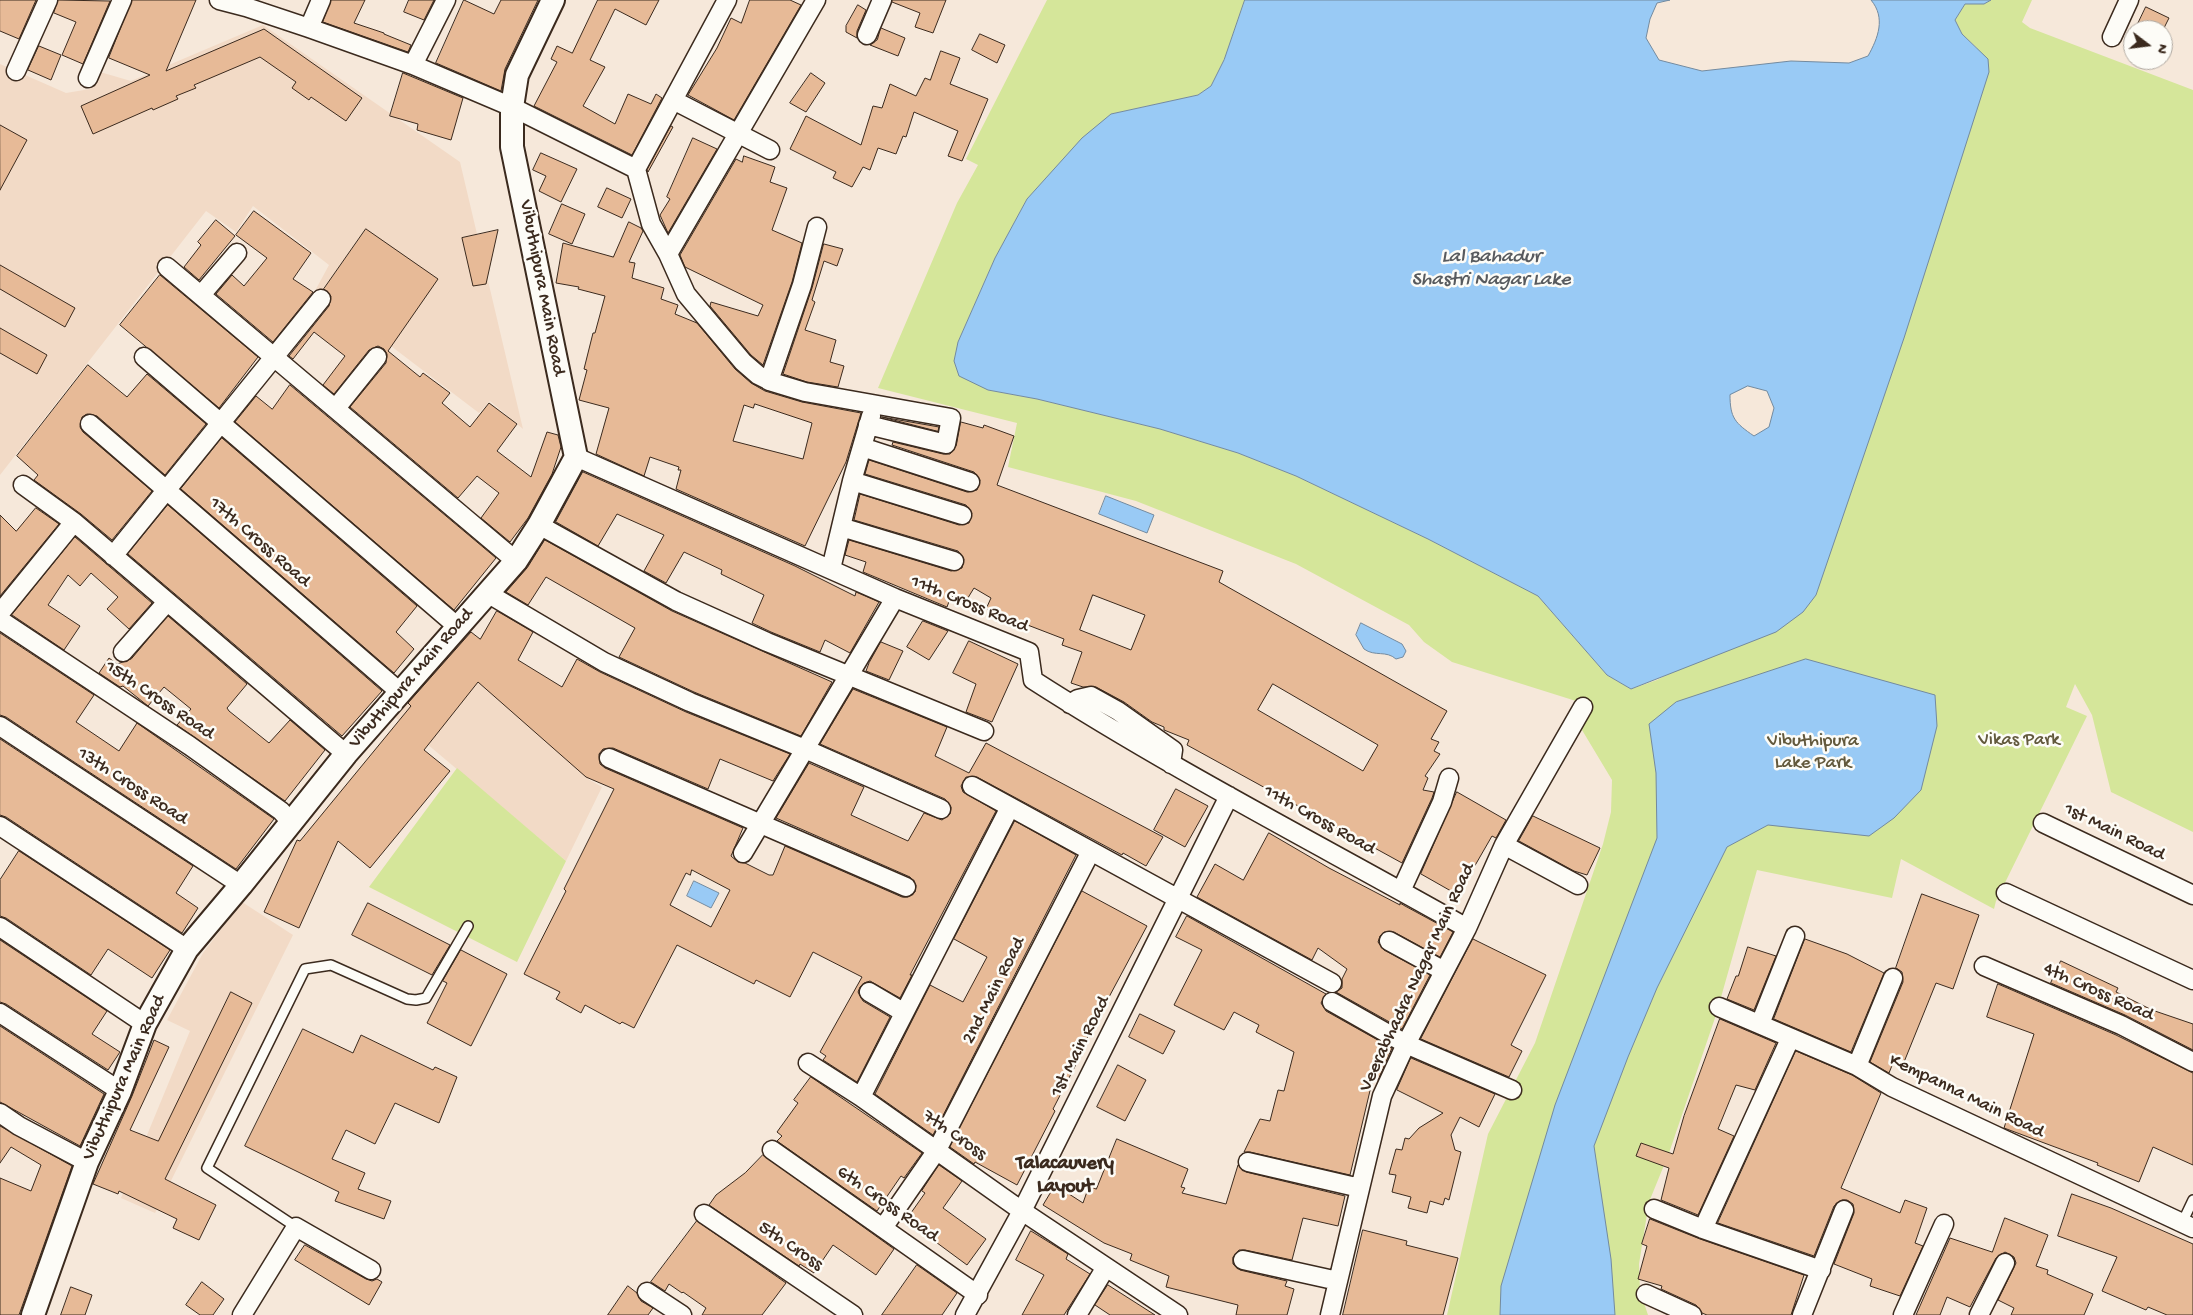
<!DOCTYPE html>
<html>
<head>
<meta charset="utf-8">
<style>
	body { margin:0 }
	#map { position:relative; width:2193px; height:1315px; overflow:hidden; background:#f6e8da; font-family:"Gochi Hand",sans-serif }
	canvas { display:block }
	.north { position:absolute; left:2123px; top:20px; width:50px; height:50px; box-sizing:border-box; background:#fdfcf7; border:1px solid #afa8a0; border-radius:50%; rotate:105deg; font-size:14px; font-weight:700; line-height:20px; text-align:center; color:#3b2a1e }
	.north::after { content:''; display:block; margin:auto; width:18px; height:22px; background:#3b2a1e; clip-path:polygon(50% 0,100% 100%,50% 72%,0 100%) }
</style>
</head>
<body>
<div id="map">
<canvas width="2193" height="1315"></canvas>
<div class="north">N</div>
</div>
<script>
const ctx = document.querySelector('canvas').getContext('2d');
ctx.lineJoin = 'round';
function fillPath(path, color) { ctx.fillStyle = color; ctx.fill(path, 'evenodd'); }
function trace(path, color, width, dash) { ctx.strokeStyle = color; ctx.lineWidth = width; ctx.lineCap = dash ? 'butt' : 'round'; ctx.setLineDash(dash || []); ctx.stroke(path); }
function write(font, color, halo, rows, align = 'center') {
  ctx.font = font + ' "Gochi Hand",sans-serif'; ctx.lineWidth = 5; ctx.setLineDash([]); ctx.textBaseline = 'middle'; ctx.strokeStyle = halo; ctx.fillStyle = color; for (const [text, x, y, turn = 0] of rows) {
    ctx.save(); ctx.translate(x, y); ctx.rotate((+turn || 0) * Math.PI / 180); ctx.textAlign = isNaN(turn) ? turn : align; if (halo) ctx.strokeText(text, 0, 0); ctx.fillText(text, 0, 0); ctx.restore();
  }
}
fillPath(new Path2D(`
	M263,25L460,162L523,429L490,401L479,413L316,289L329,265L253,206L236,232L206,211L0,475V64L66,93L90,89L100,72L131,81Z
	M469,630L514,668L522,686L608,757L588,779L602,787L566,861L395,717Z
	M242,902L293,935L155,1213L121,1198L190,1031L167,1020L203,953Z`), '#f2dac6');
fillPath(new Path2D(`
	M1047,0H1245L1224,60L1211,86L1198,95L1111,114L1027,199L995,258L958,342L988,390L1037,399L1160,429L1238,453L1296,476L1428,539L1538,596L1607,675L1631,689L1657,680L1816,595L1977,48L1962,34L1955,20L1965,4H1984L1991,0H2032L2022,22L2030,28L2193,90V832L2111,792L2092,715L2075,684L2066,707L2087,716L1996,901L1994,909L1901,859L1892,898L1757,870L1716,1015L1669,1153L1649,1202L1639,1264L1640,1291L1648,1315H1447L1488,1134L1535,1043L1603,844L1611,812L1612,780L1582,730L1590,712L1576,701L1452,662L1424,642L1409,625L1296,564L1136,501L1008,467L1017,423L878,388L957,203L978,165L966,159Z
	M457,768L566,861L517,962L369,887Z`), '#d5e69a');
const water = new Path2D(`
	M1245,0H1670L1657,3L1650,19L1646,38L1659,60L1702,71L1791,61L1849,63L1868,56C1878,38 1886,18 1871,0H1991L1984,4H1965L1955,20L1962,34L1988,59L1989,72L1904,338L1816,595L1803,612L1776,632L1631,689L1607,675L1538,596L1428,539L1296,476L1238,453L1160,429L1037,399L988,390L959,376L954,361L958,342L995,258L1027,199L1082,138L1111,114L1198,95L1211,86L1224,60ZM1748,386L1767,391L1774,408L1769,427L1754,436C1735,423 1730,418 1730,395Z
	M1106,496L1154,515L1147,533L1099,514Z
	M1361,623L1402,644L1406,651L1403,657L1396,659C1386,650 1375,657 1364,649L1356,635Z
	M1806,659L1935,695L1937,726L1921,790L1894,818L1869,836L1768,825L1727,847L1657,988L1628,1057L1594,1146L1611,1259L1615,1315H1500L1501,1286L1555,1105L1657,838L1656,773L1649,724L1676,702Z
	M694,881L719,893L711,908L687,896Z`);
fillPath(water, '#99caf5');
trace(water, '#738a9f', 1);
const building = new Path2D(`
	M0,0H36L19,39L0,31Z
	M58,0L110,1L83,64L62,55L76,22L54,13Z
	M132,0H196L166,71L264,29L362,98L346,121L311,97L309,100L292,88L296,82L260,57L194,85L196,88L176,96L178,99L153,110L152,108L93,134L81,106L150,75L109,58Z
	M331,0H365L354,23L384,33V34L411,45L408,52L323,22Z
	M409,0H434L424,20L404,12Z
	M464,0L494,14L501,0H538L505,69L501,91L436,63Z
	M598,0H659L646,25L615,9L590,60L605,67L583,106L615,124L628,94L651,104L656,94L662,98L632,155L534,106L557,62L551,59L557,46L572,53Z
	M750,0H790L801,5L734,120L688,95L717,48L731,18L741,23Z
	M892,0H946L933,33L915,27L920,13L892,2Z
	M858,5L866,10L857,31V38L846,32V26Z
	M2146,7L2169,18L2163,30H2135Z
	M881,28L905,38L898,56L870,45L877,40Z
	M980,34L1005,45L997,63L972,50Z
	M39,46L61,55L51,80L28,70Z
	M941,51L960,58L950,84L988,99L962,161L948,156L958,131L914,112L906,137L903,136L896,154L878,148L870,170L863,167L852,187L833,178L836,172L790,149L806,116L861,145L873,106L882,108L890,84L916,96L925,78L930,80Z
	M403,73L463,98L451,140L417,130L418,124L390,116Z
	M811,73L825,83L806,112L790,103Z
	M0,125L27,140L0,190Z
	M671,126L673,127L648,172L647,170Z
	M693,138L717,149L668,233L660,215L670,199L667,197Z
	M541,153L577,169L561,202L539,191L546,176L533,170Z
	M744,156L775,167L770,182L787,188L772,230L802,243L792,282L763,365L751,355L710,306L711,302L758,316L763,305L685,267L680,255L736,159L742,162Z
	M607,188L631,199L622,218L598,207Z
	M562,204L585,214L572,244L549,234Z
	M254,211L311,253L293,279L313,292L273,342L216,294L232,275L244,286L267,258L236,235Z
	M216,220L235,236L199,280L184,267L201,245L198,242Z
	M629,222L641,228L643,231L629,262L635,263L632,278L664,288L661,299L678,305L675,314L697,323L735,369L751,383L765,391L802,402L861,413L846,462L805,546L676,489L681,470H678L679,467L650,457L644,476L596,454L609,408L579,400L587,370L584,369L593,333H595L605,296L578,289L579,287L556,283L563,243L613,257ZM755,404L812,423L803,459L733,441L744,405L753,408Z
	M366,229L438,279L388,351L420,377L423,373L450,393L442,403L470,427L489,403L517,424L497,451L531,477L547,432L558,435L561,447L552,474L528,518L510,542L481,518L499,493L477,476L458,498L350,407L386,363L387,354L384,349L378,346L369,350L334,394L323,385L345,356L314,332L293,359L289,356L329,306L331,296L324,289Z
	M498,230L486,284L473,286L462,238Z
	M824,244L843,249L837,266L824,261L812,300L815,302L805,330L836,340L830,362L844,366L838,387L807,382L783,374L812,288Z
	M0,265L75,308L65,327L0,289Z
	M160,275L258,357L219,408L120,325Z
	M0,328L47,355L37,374L0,353Z
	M88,365L127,397L147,374L206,424L165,475L97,416L87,414L82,417L80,427L83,432L152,491L112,540L81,514L34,480L38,475L17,456Z
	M290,385L496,558L454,610L235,422L256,396L272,409Z
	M882,417L939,427L938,431Z
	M961,422L983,428L984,425L1014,436L997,485L1223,571L1219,582L1447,711L1431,739L1439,742L1434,751L1440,754L1425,776L1428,778L1423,790L1434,792L1432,798L1402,863L1187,745L1189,740L1164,730V727L1152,722L1124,702L1096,687H1083L1071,683L1082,652L1062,645L1064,639L986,609L991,598L974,588L966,601L951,596L947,607L863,572L866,562L845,555L849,540L951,571L962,568L964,559L958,551L854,520L860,494L959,525L969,523L972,513L966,505L865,474L869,460L967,492L977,490L980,480L974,472L892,445L893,442L943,454H950L956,446ZM1093,595L1145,615L1131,650L1080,630ZM1273,684L1378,745L1363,771L1258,710Z
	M222,438L417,606L396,632L414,649L394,673L181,489Z
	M583,472L795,566L855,596L856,592L879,602L850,653L825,640L820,652L771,632L752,623L764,595L721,574L722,570L684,552L666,583L644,571L664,535L617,514L598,546L556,522Z
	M168,505L382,691L342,736L128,554Z
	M36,508L59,524L0,596V515L16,531Z
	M75,537L152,603L129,629L107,609L118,597L91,573L80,586L68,575L48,605L80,626L64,650L12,615Z
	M545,540L672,611L832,682L801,736L694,692L619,657L635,628L546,577L528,605L506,592L527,568Z
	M497,611L533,632L518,660L562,687L577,659L600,672L686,712L790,754L773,781L720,759L708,789L613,748L603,749L599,754L600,764L605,768L743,828L731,856L738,862L745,863L769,875H773L785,846L902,897H908L915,892L916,885L910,877L776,818L809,763L864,787L851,815L908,841L924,813L942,820L950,814L951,807L945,799L820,744L853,689L947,727L935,756L969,773L986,743L1163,837L1146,866L1123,853L1122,855L977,777H966L961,786L963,792L996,811L910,975H912L900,998L870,981L864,983L860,987L858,992L863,1001L890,1017L857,1082L823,1060L826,1056L820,1052L862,977L813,952L790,997L756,980L754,984L677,945L634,1028L622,1022L620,1024L585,1005L581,1013L556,999L560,992L524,974L566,891L564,889L614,789L586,777L478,682L424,750L450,771L370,868L338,841L299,928L264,912L297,840L300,841L411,706L408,703L471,632L480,639ZM692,870L730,890L711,927L670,905L686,873L690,875Z
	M168,616L247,684L227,708L229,711L269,743L290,720L325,750L285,801L177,725L191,709L164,687L148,706L123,686L120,687L99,673L109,658L117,664L131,659Z
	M923,621L948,631L929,660L907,647Z
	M0,633L94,695L76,722L119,751L137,723L274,819L236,869L6,717L0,715Z
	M969,641L1018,664L992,722L966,712L976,684L953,673Z
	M881,642L903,651L889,680L866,671L869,663Z
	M0,739L193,866L176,893L198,908L182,933L6,817L0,815Z
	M1176,789L1208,806L1185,847L1154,830Z
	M1457,792L1506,820L1496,838L1492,836L1458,895L1421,874Z
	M1533,816L1600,848L1587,875L1574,871L1519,841Z
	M1015,821L1076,855L933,1135L875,1094L930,985L963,1002L987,957L954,939Z
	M1269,833L1329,868L1400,905V903L1405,906L1453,932L1440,957L1394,932H1384L1380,936L1378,942L1384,950L1430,975L1402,1029L1336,992L1342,988V979L1347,969L1318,948L1312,960L1197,897L1215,864L1243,880Z
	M19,851L170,950L152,978L108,949L91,975L6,918L0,916V880Z
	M1082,891L1147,926L1086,1040L1088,1041L1053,1109L1055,1111L1017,1185L975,1162L974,1164L950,1147Z
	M1922,894L1979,915L1953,989L1936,983L1902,1067L1893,1063L1889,1073L1870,1062L1903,982L1902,972L1896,968Z
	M368,903L450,945L432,975L352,935Z
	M1187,916L1326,994L1321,1003L1326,1011L1392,1048L1378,1080L1373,1078L1350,1175L1250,1152H1244L1260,1119L1270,1121L1278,1090L1284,1091L1294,1052L1256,1032L1259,1025L1234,1012L1224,1030L1174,1005L1202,950L1176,937Z
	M1473,939L1546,975L1511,1045L1522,1051L1509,1077L1421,1039Z
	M1805,939L1847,954L1884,973L1851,1052L1774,1019Z
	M0,940L107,1011L92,1034L120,1052L108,1070L6,1004L0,1002Z
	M1748,947L1776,956L1754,1010L1727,999L1736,976H1738Z
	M461,950L507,974L471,1046L427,1023L447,983L443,981Z
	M2061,961L2118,988L2116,992L2152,1010L2193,1024V1050L2125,1015L2051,983Z
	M1998,984L2116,1035L2193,1073V1165L2153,1147L2139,1182L2097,1165L2098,1163L2004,1128L2034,1034L1987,1017Z
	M231,992L252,1003L165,1179L216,1205L199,1240L173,1228L177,1219L119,1191L118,1194L93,1184L132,1096L154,1040L169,1047L130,1130L158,1141Z
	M1140,1014L1175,1031L1163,1054L1129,1037Z
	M1720,1019L1776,1043L1755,1090L1736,1085L1718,1129L1734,1136L1698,1215L1661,1200L1669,1168L1636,1156L1641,1143L1673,1154L1684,1116Z
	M0,1026L104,1094L80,1146L0,1102Z
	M303,1029L353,1053L361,1035L433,1070L435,1067L457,1077L439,1123L395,1103L375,1144L346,1130L332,1159L365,1173L358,1189L391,1201L384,1219L335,1201L339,1192L245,1146Z
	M1796,1051L1852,1075L1881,1093L1841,1188L1900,1213L1905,1200L1927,1208L1915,1243L1923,1246L1900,1296L1870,1286L1872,1279L1834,1264L1854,1213L1853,1204L1847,1200H1842L1834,1206L1814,1256L1718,1223Z
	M1411,1058L1495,1094L1479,1127L1460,1117L1451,1135L1455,1150L1461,1152L1449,1200L1445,1198L1443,1205L1430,1201L1427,1213L1408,1208L1411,1197L1392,1192L1396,1175L1389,1174L1396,1149L1402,1150L1405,1138L1409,1139L1419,1128L1443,1113L1397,1090Z
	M1118,1065L1146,1080L1125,1121L1097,1107Z
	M811,1077L922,1153L904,1178L901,1176L877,1211L777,1141L782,1136L777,1132L798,1103L794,1100Z
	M0,1126L72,1166L19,1315H0V1178L31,1191L41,1165L11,1147L0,1163Z
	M1117,1139L1188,1169L1181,1187L1185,1188L1182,1193L1226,1204L1238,1165L1246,1172L1345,1196L1338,1226L1303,1218L1292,1260L1245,1250H1239L1233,1257V1264L1240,1270L1287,1281L1285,1286L1294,1289L1287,1315H1236L1238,1305L1166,1287L1169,1276L1130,1260L1132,1254L1104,1243L1043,1205L1055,1185L1083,1203L1089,1186L1096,1189Z
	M763,1155L894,1249L876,1275L833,1245L814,1273L800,1264L799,1266L709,1205L716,1195L745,1173Z
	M939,1165L962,1181L943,1208L986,1239L967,1265L906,1220L925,1193L922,1191Z
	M2072,1194L2111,1208L2193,1244V1315H2167L2148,1307L2146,1310L2102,1291L2117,1257L2058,1236Z
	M2005,1218L2048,1235L2036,1266L2048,1270L2047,1274L2093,1294L2084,1315H2011L2014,1308L1998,1300L2016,1263L2014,1257L2005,1252L1996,1258L1970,1307L1947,1297L1940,1315H1916L1950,1238L1992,1252Z
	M1650,1219L1700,1239L1804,1275L1791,1315H1707L1702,1313L1696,1305L1661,1289L1662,1286L1638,1279L1647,1246L1642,1244Z
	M697,1221L786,1283L762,1315H702L706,1308L683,1292L682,1293L669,1284L665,1291L651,1282Z
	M1363,1230L1407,1241L1406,1245L1458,1258L1443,1315H1343Z
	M1031,1231L1068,1254L1066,1259L1090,1274L1064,1315H1022L1044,1275L1016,1260Z
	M305,1245L366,1279L372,1281L377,1279L382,1282L369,1305L295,1260Z
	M917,1265L957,1293L942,1315H882Z
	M202,1282L224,1299L213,1315H200L186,1305Z
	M1108,1285L1155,1315H1110L1095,1305Z
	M628,1286L637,1293L641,1301L653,1308L648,1315H608Z
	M71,1287L92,1295L85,1315H61Z`);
fillPath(building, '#e7ba97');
trace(building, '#3b2a1e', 1);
const service = new Path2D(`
	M2182,1223L2193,1200
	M296,1227L207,1168L305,969L331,965L407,999L416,1000L426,998L468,926`);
const minor = new Path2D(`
	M219,0L246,7L309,28L413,65L512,107L636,169L651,224L668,254L686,294L743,362L758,375L772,382L805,392L951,418L946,444L868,425
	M309,28L321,0
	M867,35L882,0
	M2112,37L2129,0
	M413,65L446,0
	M16,71L48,0
	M88,78L122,0
	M673,100L770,150
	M636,169L727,0
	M668,254L816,0
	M167,267L516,561
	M201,295L237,253
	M144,357L458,627
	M769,381L802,285L817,227
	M336,408L377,357
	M90,424L401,693
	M862,447L970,482
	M576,457L895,598L1029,652L1033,680C1173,770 1322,846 1467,928
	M852,481L962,515
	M23,485L74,522L346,754
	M539,525L676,601L767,642L984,731
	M841,527L954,561
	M113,556L321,299
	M831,569L852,481L871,416
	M487,593L604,662L690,702L805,749L941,809
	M0,613L74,522
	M0,620L190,746L281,811L291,822
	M123,652L167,602
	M1070,704L1078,699L1091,696L1118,711L1173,750L1171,764
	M0,726L241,885
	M609,758L906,887
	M972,786L1332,983
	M2043,823L2193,895
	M0,826L187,949
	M1504,845L1578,885
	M743,853L895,598
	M1401,891L1442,802L1449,778
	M2006,893L2193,980
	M0,927L145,1024
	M1389,941L1444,971
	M1984,966L2121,1025L2193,1062
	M869,992L903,1012
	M1332,1002L1406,1044L1512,1090
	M1719,1007L1857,1066L1892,1087L2193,1228
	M0,1013L120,1091
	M1760,1024L1795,936
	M1790,1039L1703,1229L1821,1270
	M808,1063L861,1097L1022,1211L1178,1315
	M1857,1066L1893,978
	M861,1097L1010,807
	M0,1113L19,1126L87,1162
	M772,1150L978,1295
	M1248,1162L1360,1188
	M1654,1209L1703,1229
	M704,1214L853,1315
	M883,1228L937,1150L1091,851
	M1243,1260L1338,1281
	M647,1292L682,1315
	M1646,1294L1692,1315
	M242,1315L296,1227L371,1270
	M965,1315L1022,1211L1229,796
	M1077,1315L1106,1267
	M1330,1315L1382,1096L1406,1044L1467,928L1504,845L1583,707
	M1802,1315L1844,1210
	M1903,1315L1944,1224
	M1979,1315L2005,1263`);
const tertiary = new Path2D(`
	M33,1315L87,1162L120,1091L145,1024L187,949L241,885L346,754L516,561L539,525L576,457L512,147V107L517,75L553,0`);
trace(service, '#3b2a1e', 12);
trace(minor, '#3b2a1e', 21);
trace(tertiary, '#3b2a1e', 26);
trace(service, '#fdfcf7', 9);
trace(minor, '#fdfcf7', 18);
trace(tertiary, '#fdfcf7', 22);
write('19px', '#3b2a1e', '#fdfcf7', [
	["Vibuthipura Main Road",541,288,79],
	["17th Cross Road",259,543,41],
	["11th Cross Road",969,605,22],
	["Vibuthipura Main Road",412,679,-49],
	["15th Cross Road",159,701,34],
	["13th Cross Road",132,787,33],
	["11th Cross Road",1319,821,29],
	["1st Main Road",2114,833,26],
	["Veerabhadra Nagar Main Road",1418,978,-65],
	["2nd Main Road",995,991,-63],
	["4th Cross Road",2098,993,24],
	["1st Main Road",1081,1047,-63],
	["Vibuthipura Main Road",125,1078,-66],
	["Kempanna Main Road",1966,1097,26],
	["7th Cross",954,1136,35],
	["6th Cross Road",887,1205,35],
	["5th Cross",790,1247,34]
]);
write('19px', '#62593d', '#fdfcf7', [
	["Vikas Park",2019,741],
	["Vibuthipura",1813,742],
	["Lake Park",1813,764]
]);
write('italic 20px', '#575a5e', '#fdfcf7', [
	["Lal Bahadur",1491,258],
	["Shastri Nagar Lake",1491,281]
]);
write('bold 20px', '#3b2a1e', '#fdfcf7', [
	["Talacauvery",1065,1165],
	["Layout",1065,1188]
]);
</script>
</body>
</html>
